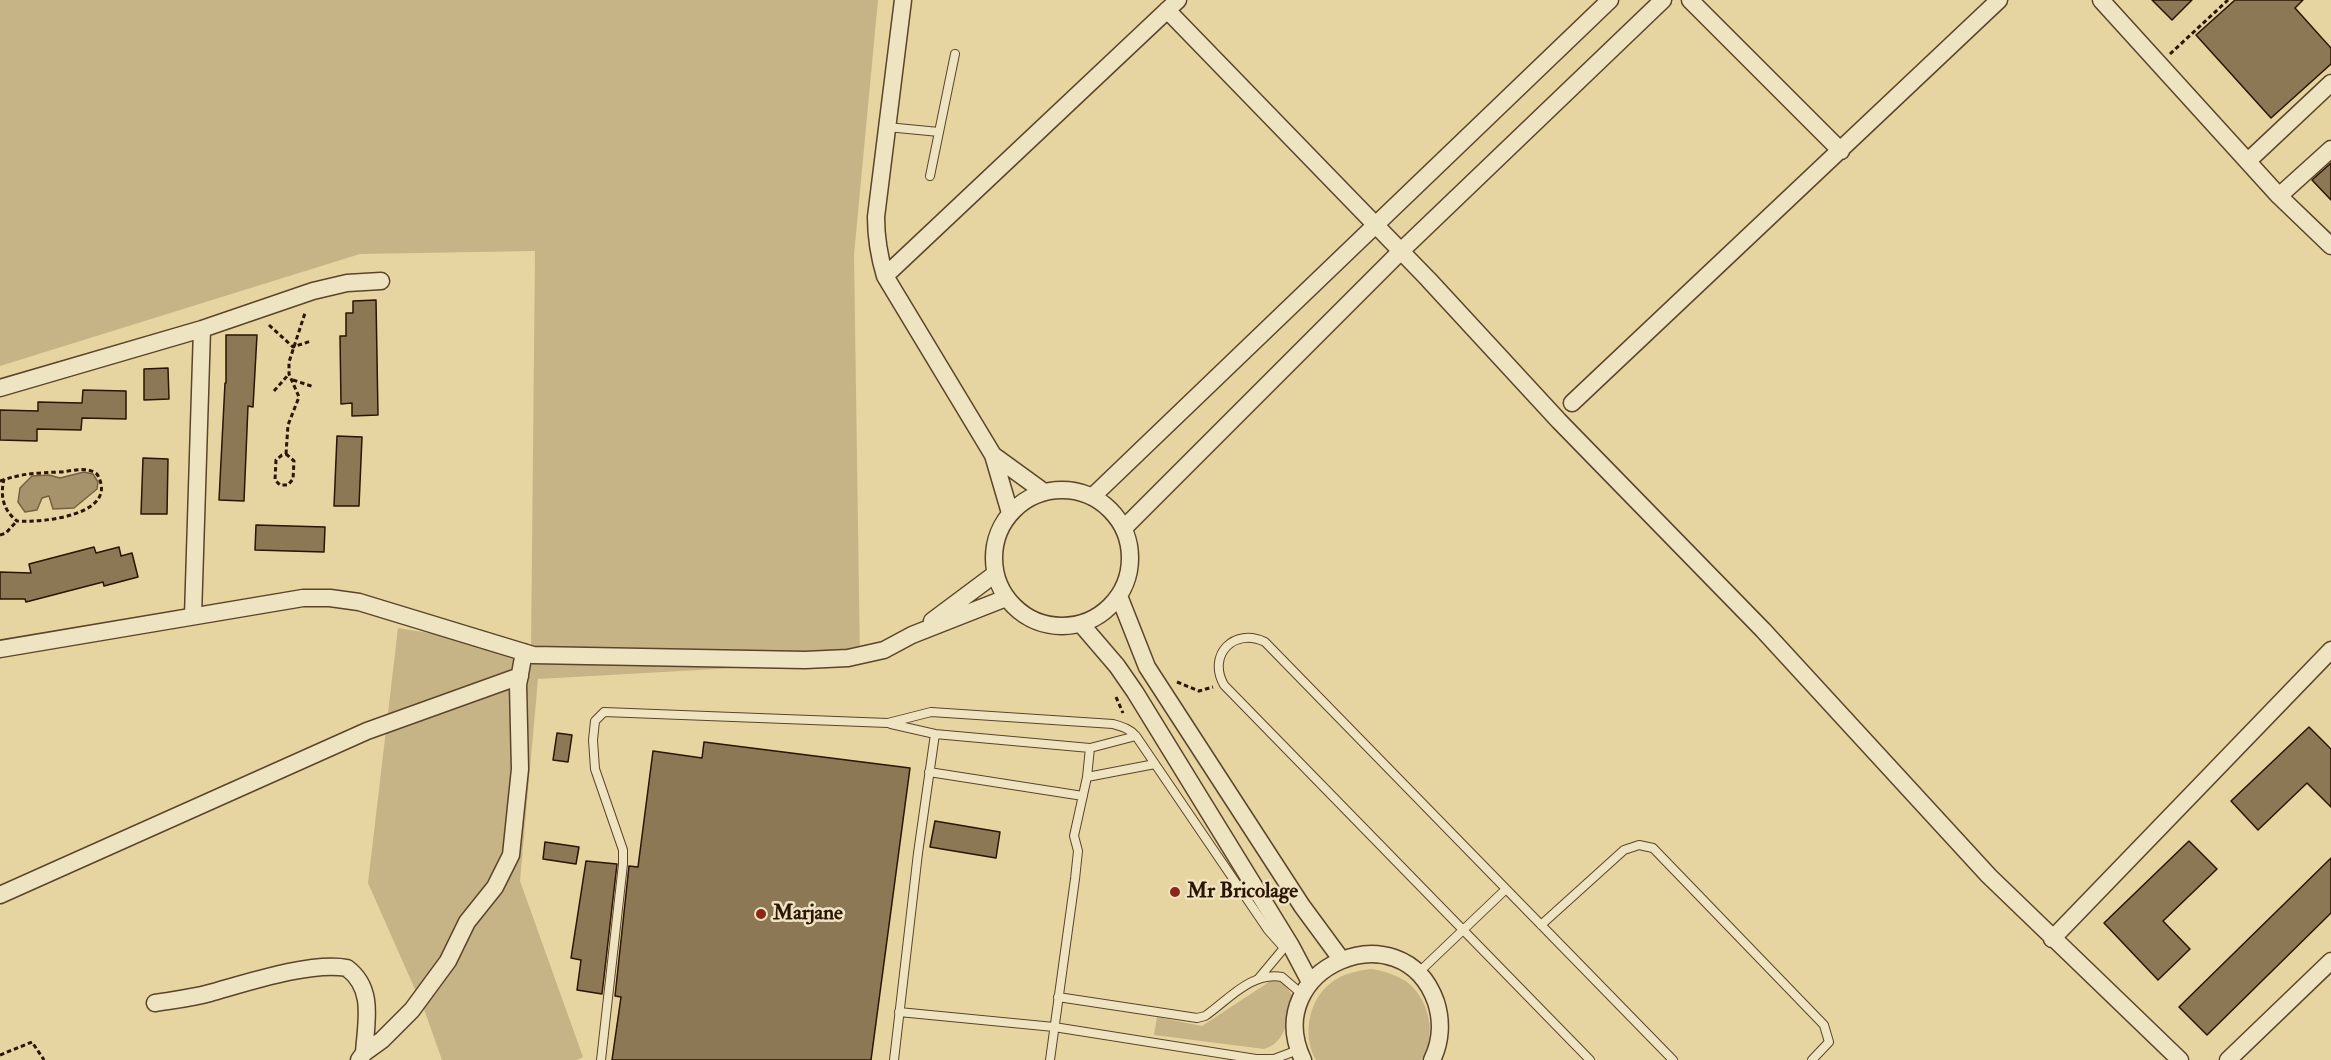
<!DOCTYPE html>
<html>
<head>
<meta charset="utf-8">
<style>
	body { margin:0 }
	canvas { display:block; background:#e6d5a1 }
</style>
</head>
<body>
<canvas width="2331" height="1060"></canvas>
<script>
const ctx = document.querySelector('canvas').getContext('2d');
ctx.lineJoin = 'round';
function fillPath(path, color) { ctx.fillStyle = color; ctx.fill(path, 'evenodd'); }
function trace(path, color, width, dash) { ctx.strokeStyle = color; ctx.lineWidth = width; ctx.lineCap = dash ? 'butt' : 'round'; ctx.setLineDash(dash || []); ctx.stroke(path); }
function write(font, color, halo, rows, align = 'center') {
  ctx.font = font + ' "IM FELL Double Pica",serif'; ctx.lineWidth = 5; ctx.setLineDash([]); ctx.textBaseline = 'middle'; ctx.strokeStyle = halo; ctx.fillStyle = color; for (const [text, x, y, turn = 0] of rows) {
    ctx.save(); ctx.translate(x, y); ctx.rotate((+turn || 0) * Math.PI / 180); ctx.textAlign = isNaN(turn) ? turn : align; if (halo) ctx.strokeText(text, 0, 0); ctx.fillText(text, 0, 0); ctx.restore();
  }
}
fillPath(new Path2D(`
	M0,0H878L854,255L860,661L538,679L520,881L583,1057L577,1060H442L425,1012L368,883L398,628L531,650L535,251L360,254L0,366Z
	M1371,969C1384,971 1395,974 1407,982C1429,999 1438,1036 1421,1060H1316C1301,1035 1309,996 1335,980C1346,973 1357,971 1371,969Z
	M1272,980L1283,982L1292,995C1289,1014 1287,1043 1264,1049L1154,1035L1157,1017L1202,1026Z`), '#c6b486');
const water = new Path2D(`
	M84,472L93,474L98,482L97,489L74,508L53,509L49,496L42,498L37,510L25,512L18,502L20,488L32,476L49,475L60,478Z`);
fillPath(water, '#a7936b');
trace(water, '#766041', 1.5);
const building = new Path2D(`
	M2152,0H2192L2172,20Z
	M2235,0H2303L2295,8L2331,48V64L2271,118L2196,35Z
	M2331,163V200L2312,180Z
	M376,300L378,415L352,416V403L341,404L340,336H346V313H353V301Z
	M226,335H257L253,407L248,406L244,501L219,500L225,383H226Z
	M168,368L169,399L144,400V369Z
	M83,390L126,391V419L82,418L81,430L37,429V441L0,440V410L38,411V402L82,403Z
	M337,436L362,437L359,506H334Z
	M143,458L168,459L167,514H141Z
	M256,525L325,527L324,552L255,550Z
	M94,547L96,553L119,547L121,556L132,553L138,577L104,586L103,582L26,602L25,599H0V572L31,573L29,564Z
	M2309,727L2331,749V807L2307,783L2258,830L2231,801Z
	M557,733L572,735L568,762L553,760Z
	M704,742L910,768L871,1060H612L621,997L615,996L629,866L638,867L653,751L702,758Z
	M935,821L1000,832L996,858L930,847Z
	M2189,841L2217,869L2163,921L2190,949L2158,980L2104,923Z
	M545,842L579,847L576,864L543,859Z
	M2331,858V913L2207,1035L2179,1007Z
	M586,861L617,864L602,994L577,990L581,960L571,958Z`);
fillPath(building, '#8d7855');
trace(building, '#2c1402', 1.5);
const service = new Path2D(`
	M887,127L939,132
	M930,176L955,54
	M891,724L935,734L1090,748L1136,736
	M929,772L1083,796
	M1087,777L1155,764
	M1541,925L1624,850L1639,845L1653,848L1824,1025L1829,1042L1812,1060
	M1418,973L1506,889
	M1259,978L1284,948
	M1058,997L1197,1018L1205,1016C1228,1000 1252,971 1282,977L1303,995
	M899,1012L1054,1027L1256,1059H1274L1298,1050
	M601,1060L623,864V850L595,769L593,740L595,721L604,712L888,723L931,712L1113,724C1123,727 1130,729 1136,736L1268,930L1284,948L1290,947
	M894,1060L918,853L935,734
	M1050,1060L1075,879L1078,851L1074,836L1087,777L1090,748
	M1590,1060L1224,685C1207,655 1234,627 1265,642L1673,1060`);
const minor = new Path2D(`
	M903,0L876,217C876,238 879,256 885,276L993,455L1010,513
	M1690,0L1841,151
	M2101,0L2279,196L2331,246
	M1167,10L1428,279L1559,421L1763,630L1989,876L2180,1060
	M2248,161L2331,83
	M2279,196L2331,149
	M885,276L1178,0
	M0,388L202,329L313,291L347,283L381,281
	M1572,403L1999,0
	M993,455L1044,492
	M994 558a68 68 0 1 1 136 0a68 68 0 1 1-136 0Z
	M1092,497L1610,0
	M1124,528L1401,251L1663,0
	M1119,596L1147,667L1302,906L1341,959
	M193,616L202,329
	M932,621L995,574
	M1081,624L1117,666L1135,692L1291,946L1310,982
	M0,649L303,598H330L359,602L533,655L805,660L848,658L884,650L912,635L1006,598
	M0,895L367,731L520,676
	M2052,939L2331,650
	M155,1003C174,1000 192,998 210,993C246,983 312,961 347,968C375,989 366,1022 364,1053
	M359,1060L364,1053L382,1040L412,1010L448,961L467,922L495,887L511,855L520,769L518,685L524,652
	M1303,1060C1259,968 1402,907 1436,1002C1442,1021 1441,1042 1432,1060
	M2228,1060L2331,961`);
trace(service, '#5a442a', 10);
trace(minor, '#5a442a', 19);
trace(new Path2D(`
	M2170,54L2228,0
	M269,325L293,347L311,341
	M293,380L314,387
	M274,391L289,374
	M286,454L288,425L299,397L289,374V362L305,313
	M286,454L294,461L293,479L288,485H280L275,480L276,460L282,455Z
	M0,481C23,473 37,473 60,472C73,471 86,466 97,474C121,515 42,523 17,521C3,510 0,496 4,479
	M0,535L6,533L17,521
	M1177,682L1199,691L1213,687
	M1116,697L1123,713
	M0,1055L32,1042L44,1060`), '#2c1402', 3, [4.5, 3]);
trace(service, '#efe4c2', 8);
trace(minor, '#efe4c2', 16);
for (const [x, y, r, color] of [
	[1175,892,6,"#8f2418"],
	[761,914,6,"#8f2418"]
]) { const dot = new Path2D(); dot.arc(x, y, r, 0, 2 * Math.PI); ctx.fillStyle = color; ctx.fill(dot); trace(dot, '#efe4c2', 2); }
write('bold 21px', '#2c1402', '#efe4c2', [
	["Mr Bricolage",1187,892],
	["Marjane",773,914]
], 'left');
</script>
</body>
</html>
